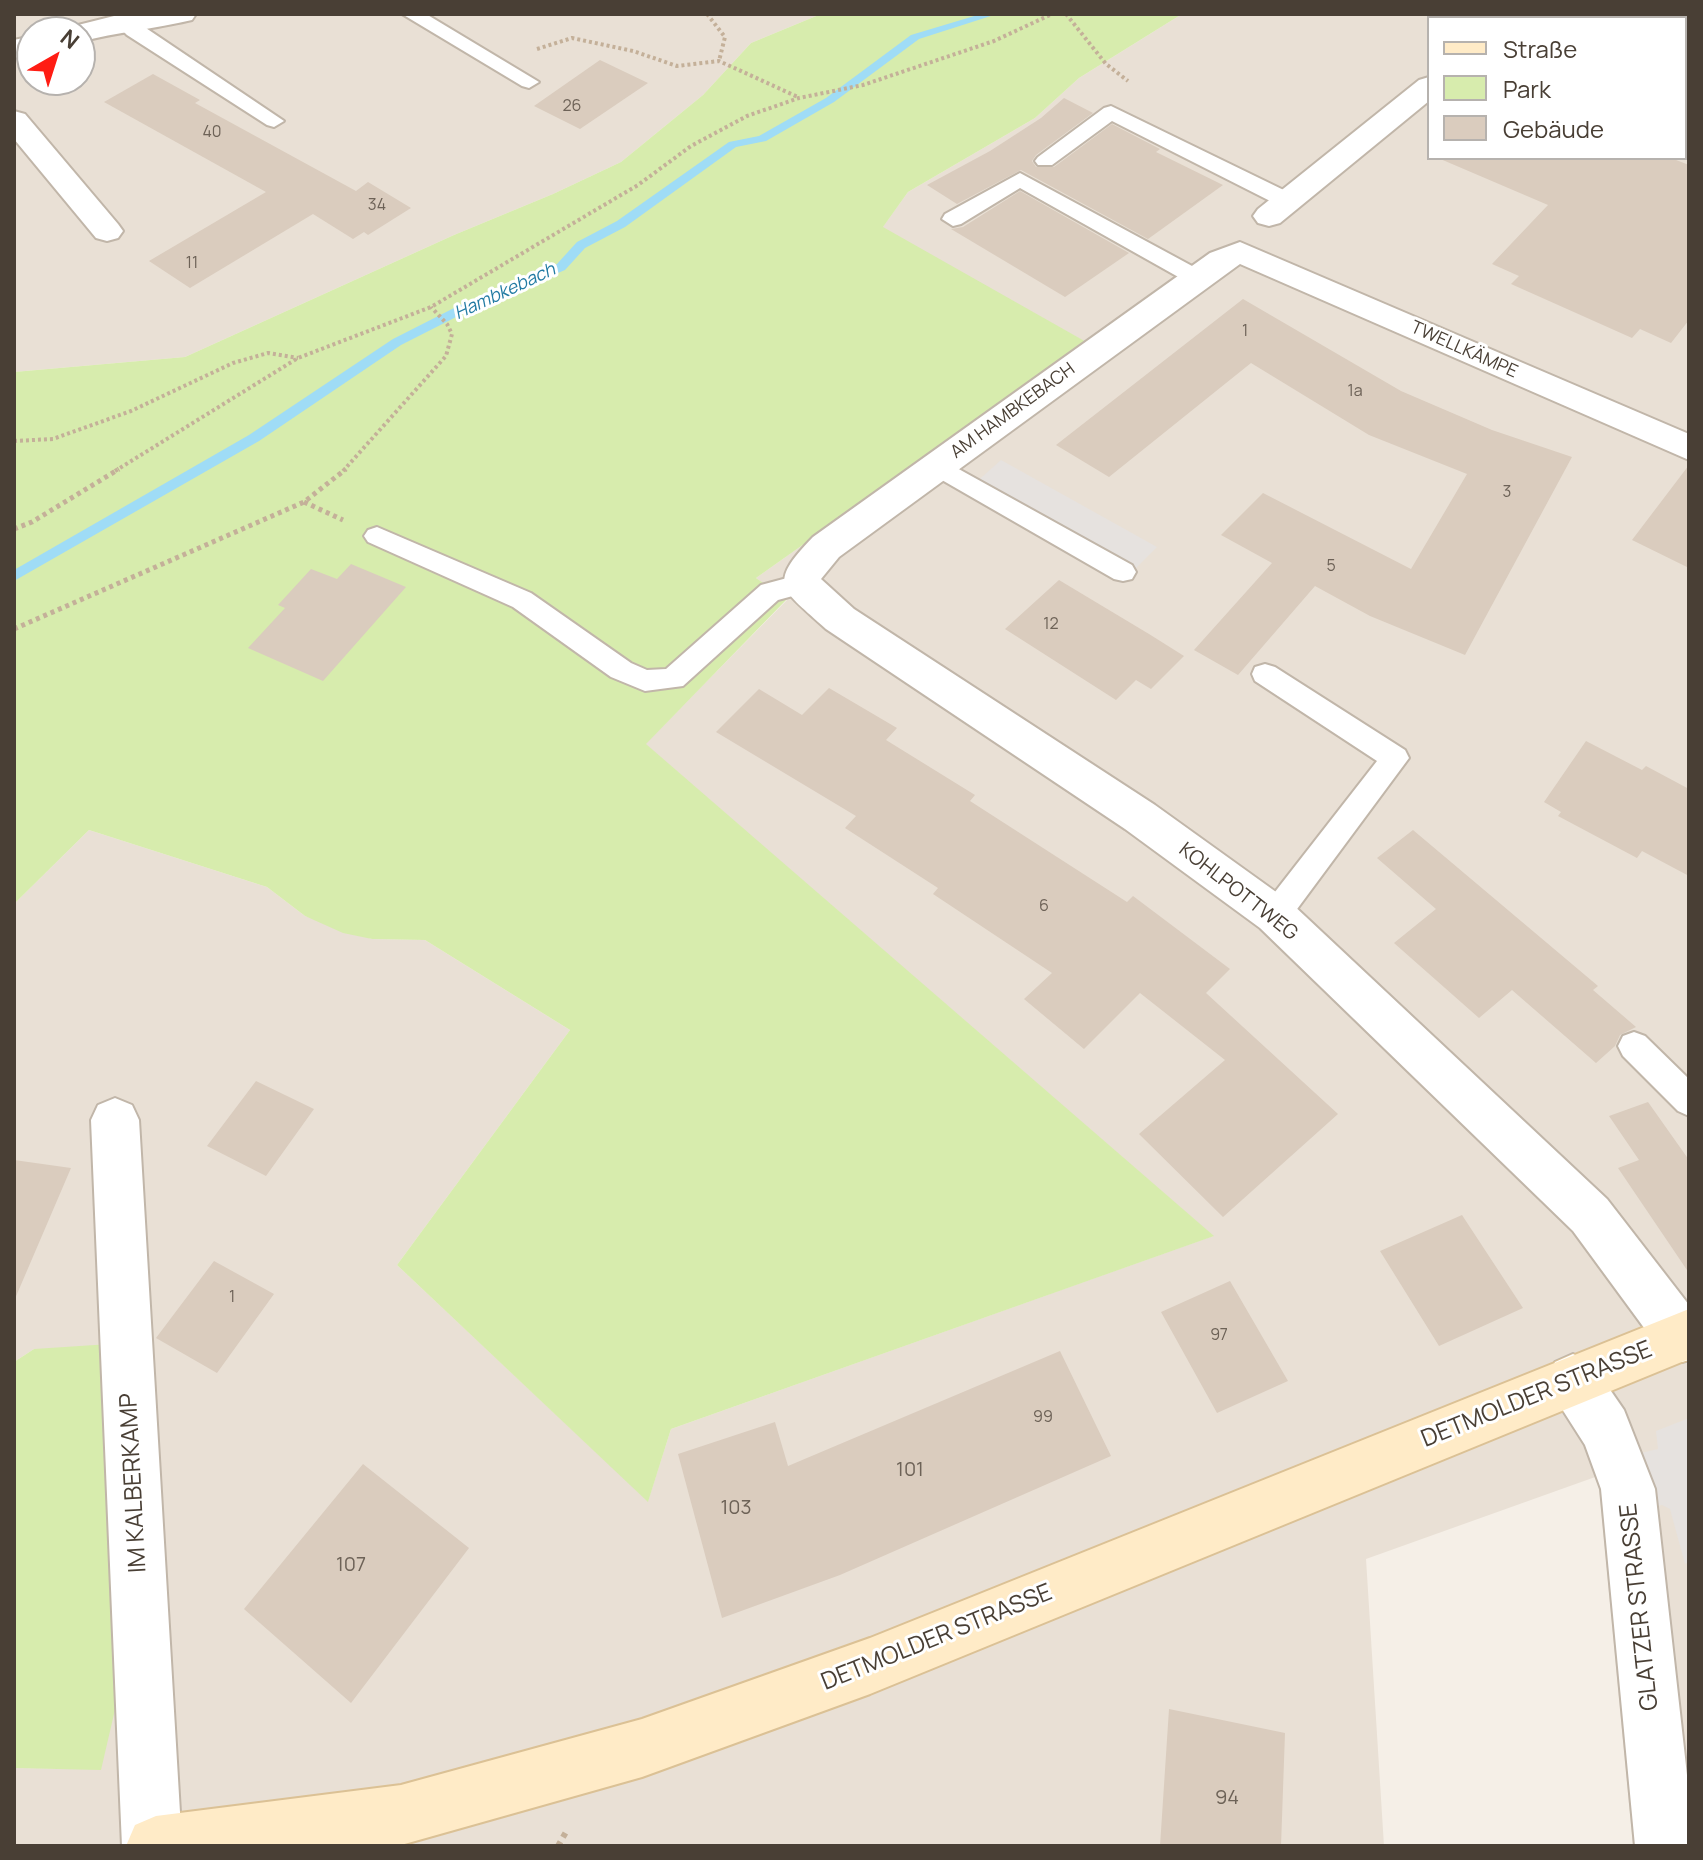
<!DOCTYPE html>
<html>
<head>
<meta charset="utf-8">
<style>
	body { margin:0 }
	#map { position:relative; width:1703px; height:1860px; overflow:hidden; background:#f5efe7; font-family:Manrope,sans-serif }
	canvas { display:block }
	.frame { position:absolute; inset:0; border:16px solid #493f35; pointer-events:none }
	.legend { position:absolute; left:1427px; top:16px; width:260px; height:144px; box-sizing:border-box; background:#fff; border:2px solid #b6b2ae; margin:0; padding:10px 14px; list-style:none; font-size:24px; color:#493f35 }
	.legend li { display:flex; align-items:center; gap:16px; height:40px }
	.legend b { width:40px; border:2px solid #b6b2ae }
	.north { position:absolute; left:16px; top:16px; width:80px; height:80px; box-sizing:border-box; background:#fff; border:2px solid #b6b2ae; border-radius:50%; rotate:39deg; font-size:22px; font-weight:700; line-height:32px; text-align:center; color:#493f35 }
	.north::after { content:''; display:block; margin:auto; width:28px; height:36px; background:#ff1d14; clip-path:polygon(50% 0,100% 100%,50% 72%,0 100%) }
</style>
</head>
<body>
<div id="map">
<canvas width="1703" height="1860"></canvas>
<div class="frame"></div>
<ul class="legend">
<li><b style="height:10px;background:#ffebc7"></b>Straße</li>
<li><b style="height:22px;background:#d7ecad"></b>Park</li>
<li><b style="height:22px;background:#daccbe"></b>Gebäude</li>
</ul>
<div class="north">N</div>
</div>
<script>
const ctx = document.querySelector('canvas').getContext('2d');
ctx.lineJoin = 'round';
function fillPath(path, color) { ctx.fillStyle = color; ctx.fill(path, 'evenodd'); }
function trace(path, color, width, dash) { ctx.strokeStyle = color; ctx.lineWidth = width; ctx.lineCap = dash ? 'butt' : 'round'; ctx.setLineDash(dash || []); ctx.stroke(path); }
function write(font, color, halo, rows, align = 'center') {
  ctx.font = font + ' Manrope,sans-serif'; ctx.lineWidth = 6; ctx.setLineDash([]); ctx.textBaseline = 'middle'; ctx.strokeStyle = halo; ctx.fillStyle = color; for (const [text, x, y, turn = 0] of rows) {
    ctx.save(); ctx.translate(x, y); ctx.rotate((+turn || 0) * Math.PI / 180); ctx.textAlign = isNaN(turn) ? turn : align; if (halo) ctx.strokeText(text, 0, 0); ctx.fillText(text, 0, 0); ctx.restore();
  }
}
fillPath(new Path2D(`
	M14,14H821L751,43L703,95L621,162L553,194L454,235L185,357L14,372ZM32,32H80V80H32Z
	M1182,14H1689V1846H1633L1598,1476L1366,1559L1384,1846H14V1768L101,1769L34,1349L14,1362V904L89,830L267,887L305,916L372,939L425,940L570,1030L397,1265L648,1501L671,1429L1213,1236L645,744L787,600L756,578L1087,343L882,228L908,192L1035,118L1079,78ZM1429,18H1685V158H1429Z`), '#e9e0d5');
fillPath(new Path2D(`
	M821,14H1182L1079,78L1035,118L908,192L883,227L1088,343L756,578L787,599L646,744L1214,1236L671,1429L648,1502L397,1265L570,1030L425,940L372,939L343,933L305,916L267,887L89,830L14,904V372L185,357L454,235L553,194L621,162L703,95L751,43Z
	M110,1344L117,1701L101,1770L14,1768V1362L34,1349Z`), '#d7ecad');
fillPath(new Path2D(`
	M1001,460L1157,547L1121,583L964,493Z
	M1689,1418V1562L1685,1564L1670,1509L1662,1505L1645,1508L1641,1453L1658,1449L1656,1431Z`), '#e6e2df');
fillPath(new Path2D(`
	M981,14H997L919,39L834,102L766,141L736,147L625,227L585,248L565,270L466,312L401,345L259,441L14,581V570L249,435L393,339L458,306L557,264L577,242L617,221L729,142L759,136L826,98L911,35Z`), '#9fdcf6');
fillPath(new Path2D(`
	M600,60L648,83L580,129L534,106Z
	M153,74L200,100L195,103L356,191L368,182L411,208L368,235L364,232L353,239L313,214L190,288L149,261L266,192L104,102Z
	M1064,98L1093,113L1036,155L1032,161L1036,167H1054L1112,124L1160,149L1156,152L1223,185L1148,239L1021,170L957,204L927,185L990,151L1041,118Z
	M1438,158H1671L1689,165V320L1671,343L1640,329L1632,338L1511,284L1519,276L1492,264L1548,205Z
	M1020,191L1129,253L1065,297L951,229L963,227Z
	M1243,299L1401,391L1492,430L1572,457L1465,655L1370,616L1315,586L1238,675L1194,650L1272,563L1221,535L1263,493L1411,569L1467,474L1369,435L1251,363L1109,477L1056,445Z
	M1689,465V568L1632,540Z
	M351,564L406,587L323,681L248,648L285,608L278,605L311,569L337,579Z
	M1059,580L1149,634L1184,656L1151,689L1136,680L1116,700L1005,629Z
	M829,688L897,728L886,740L975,795L970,801L1127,902L1133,896L1230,969L1206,993L1338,1114L1223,1217L1139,1134L1225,1060L1140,993L1084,1049L1024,999L1052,973L933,894L938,888L845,828L856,816L716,732L759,689L802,715Z
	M1586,741L1642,770L1646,766L1689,789V876L1642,851L1637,858L1558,816L1561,812L1544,802Z
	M1413,830L1598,986L1593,990L1636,1027L1620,1035L1615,1046L1596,1063L1512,990L1479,1018L1394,943L1436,909L1377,858Z
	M256,1081L314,1109L266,1176L207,1146Z
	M1648,1102L1689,1160V1273L1618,1168L1639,1160L1609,1116Z
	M14,1160L71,1168L14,1301Z
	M1462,1215L1523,1308L1439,1346L1380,1251Z
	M214,1261L274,1294L217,1373L156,1338Z
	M1230,1281L1288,1381L1217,1413L1161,1312Z
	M1060,1351L1111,1456L840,1575L722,1618L678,1454L775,1422L788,1466Z
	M363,1464L469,1548L351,1703L244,1609Z
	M1169,1709L1285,1733L1281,1846H1160Z`), '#daccbe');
const lane = new Path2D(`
	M402,14H426L539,82L529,88L522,86Z
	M124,16L131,18L284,121L274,127L267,125L127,35L114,22Z
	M1111,106L1296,196L1299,201L1296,206H1280L1112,121L1052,165H1038L1035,161L1038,157L1104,108Z
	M1020,173L1205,273L1208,278L1205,283H1189L1020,188L961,224L953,226L942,219L945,214Z
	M937,457L1132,565L1136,572L1132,579L1123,581L1114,579L928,472L925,466L928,460Z
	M377,527L531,593L631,663L647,670L666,669L761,585L802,574L811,577L815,584L811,591L778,600L683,686L645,691L611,677L513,607L368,542L364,536L368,530Z
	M1265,664L1275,667L1405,750L1409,758L1286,924L1275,928L1264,924L1260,915L1264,906L1377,761L1255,681L1252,674L1255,667Z
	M1634,1032L1645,1036L1689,1079V1116L1678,1111L1623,1056L1618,1046L1623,1036Z`);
const street = new Path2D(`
	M122,14H196L192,20C155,29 117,32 80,42V32H66L70,27Z
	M1501,14H1531L1528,18H1498Z
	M32,36V54L14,58V40Z
	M1429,77V101L1280,223L1269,226L1258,223L1253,216L1258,209L1419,80Z
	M14,111L25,114L118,224L123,231L118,238L107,241L96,238L14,139Z
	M1240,242L1689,434V460L1240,264L839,557L821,579L854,609L1155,805L1290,902L1607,1199L1689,1305V1360L1682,1362L1664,1355L1573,1231L1260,928L1125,829L826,629C783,589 765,586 813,537L1210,253Z
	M115,1098L132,1105L139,1120L182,1846H122L91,1120L98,1105Z
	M1573,1354L1591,1362L1624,1410L1655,1489L1689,1793V1846H1635L1601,1489L1585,1445L1555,1398L1547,1380L1555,1362Z`);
const secondary = new Path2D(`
	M1689,1309V1359L870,1694L642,1777L401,1845L126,1846L135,1825L156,1816L401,1785L642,1719L870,1638Z`);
trace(lane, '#c1b6a9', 4);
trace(street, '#c1b6a9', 4);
trace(secondary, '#dbc195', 4);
trace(new Path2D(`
	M707,14L725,37L719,61
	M1066,14L1106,64L1128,81
	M537,49L572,38L633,51L677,66L719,61L798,97
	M14,441L53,439L131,411L233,363L268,353L298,358
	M115,471L298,358L431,307L638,185L691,146L747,116L799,98L863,85L994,41L1052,14
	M343,471L446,356L452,334L447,324L431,307`), '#c4b099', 4, [3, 3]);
trace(new Path2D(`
	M304,502L343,520
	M14,529L32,522L119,469
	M14,629L304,502L346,469`), '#c4b099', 5, [4, 4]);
trace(new Path2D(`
	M558,1846L566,1832`), '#c4b099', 6, [5, 5]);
fillPath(lane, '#fff');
fillPath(street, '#fff');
fillPath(secondary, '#ffebc7');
write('16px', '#6d6257', null, [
	["26",572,107],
	["40",212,133],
	["34",377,206],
	["11",192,264],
	["1",1245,332],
	["1a",1355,392],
	["3",1507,493],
	["5",1331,567],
	["12",1051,625],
	["6",1044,907],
	["1",232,1298],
	["97",1219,1336],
	["99",1043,1418]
]);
write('italic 18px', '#227ba3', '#fff', [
	["Hambkebach",505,292,-25]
]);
write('18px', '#493f35', '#fff', [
	["TWELLKÄMPE",1464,350,24],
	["AM HAMBKEBACH",1013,411,-36]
]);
write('20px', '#493f35', '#fff', [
	["KOHLPOTTWEG",1238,892,38]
]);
write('20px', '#6d6257', null, [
	["101",910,1470],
	["103",736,1508],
	["107",351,1565],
	["94",1227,1798]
]);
write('24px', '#493f35', '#fff', [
	["DETMOLDER STRASSE",1537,1395,-22],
	["IM KALBERKAMP",134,1483,-93],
	["GLATZER STRASSE",1640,1607,-96],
	["DETMOLDER STRASSE",937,1638,-22]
]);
</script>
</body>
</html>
